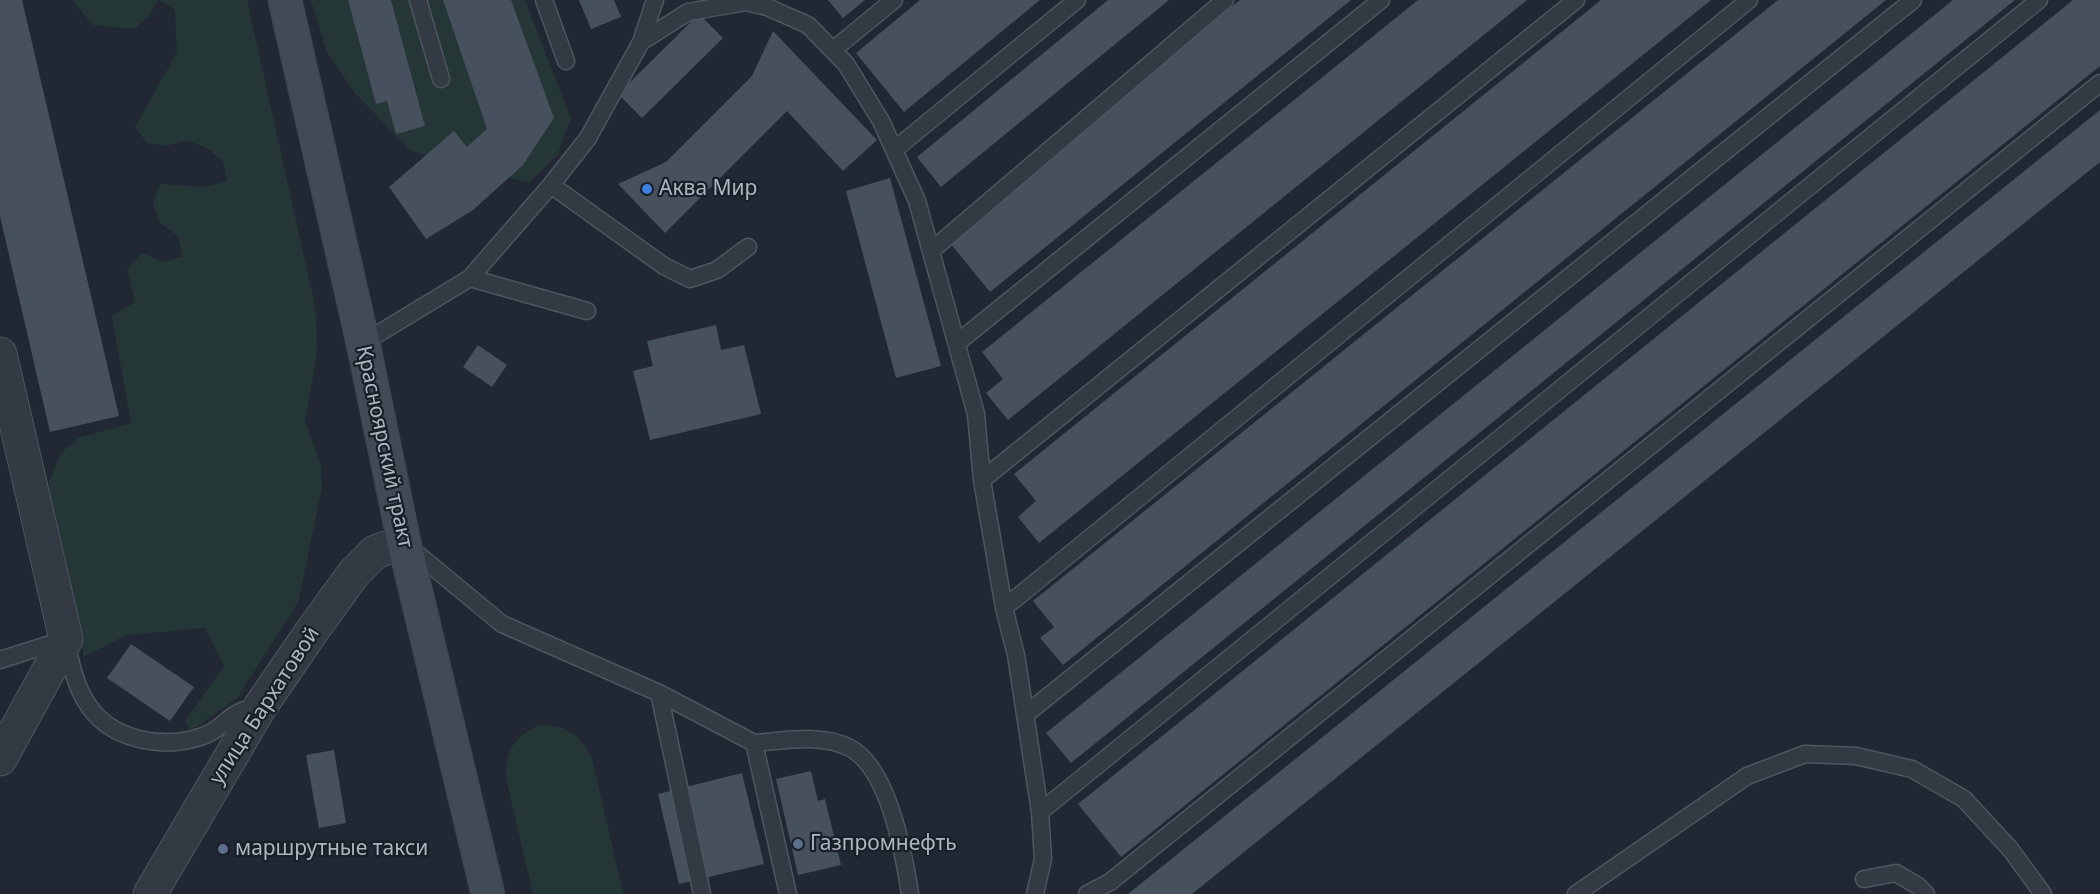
<!DOCTYPE html>
<html>
<head>
<meta charset="utf-8">
<style>
	body { margin:0 }
	canvas { display:block; background:#212833 }
</style>
</head>
<body>
<canvas width="2100" height="894"></canvas>
<script>
const ctx = document.querySelector('canvas').getContext('2d');
ctx.lineJoin = 'round';
function fillPath(path, color) { ctx.fillStyle = color; ctx.fill(path, 'evenodd'); }
function trace(path, color, width, dash) { ctx.strokeStyle = color; ctx.lineWidth = width; ctx.lineCap = dash ? 'butt' : 'round'; ctx.setLineDash(dash || []); ctx.stroke(path); }
function write(font, color, halo, rows, align = 'center') {
  ctx.font = font + ' "Noto Sans",sans-serif'; ctx.lineWidth = 4.5; ctx.setLineDash([]); ctx.textBaseline = 'middle'; ctx.strokeStyle = halo; ctx.fillStyle = color; for (const [text, x, y, turn = 0] of rows) {
    ctx.save(); ctx.translate(x, y); ctx.rotate((+turn || 0) * Math.PI / 180); ctx.textAlign = isNaN(turn) ? turn : align; if (halo) ctx.strokeText(text, 0, 0); ctx.fillText(text, 0, 0); ctx.restore();
  }
}
fillPath(new Path2D(`
	M72,0H158L148,17L134,29L93,25Z
	M160,0H247L316,311L317,354L305,421L321,465L322,487L298,603L237,698L191,731L185,721L224,666L205,628L126,635L84,657L52,509L49,482L60,454L78,438L131,423L112,316L135,302L127,269L142,253L162,262L183,257L178,236L160,223L153,203L160,184L205,187L227,181L223,161L207,148L187,140L166,146L147,143L135,127L177,52L175,10Z
	M311,0H525L571,119L557,155L529,183L411,151L354,92L327,52Z
	M539,725C566,725 580,734 592,758L623,894H533L506,778C505,751 514,737 539,725Z`), '#253636');
fillPath(new Path2D(`
	M0,0H22L119,416L50,432L0,216Z
	M348,0H391L425,126L396,134L387,101L376,104Z
	M443,0H511L554,118L523,165L473,210L426,239L389,187L454,131L467,147L487,129Z
	M579,0H614L621,17L591,29Z
	M828,0H865L843,18Z
	M920,0H1040L904,112L856,53Z
	M1108,0H1169L941,187L917,157Z
	M1240,0H1351L990,292L946,238Z
	M1418,0H1527L1008,420L986,393L1003,379L982,352Z
	M1601,0H1711L1039,543L1018,517L1036,501L1014,474Z
	M1778,0H1886L1063,665L1040,638L1054,627L1033,601Z
	M1953,0H2015L1071,763L1046,733Z
	M2073,0H2100V66L1121,857L1078,804Z
	M699,14L723,38L642,118L618,94Z
	M773,31L877,140L843,171L787,111L665,233L618,184L666,162L752,76Z
	M2100,110V162L1192,894H1128Z
	M890,178L941,366L896,378L846,191Z
	M716,325L721,350L744,345L761,414L650,440L633,371L653,366L647,341Z
	M478,345L507,365L492,387L463,367Z
	M131,644L194,687L170,721L107,678Z
	M334,750L346,823L319,828L306,755Z
	M811,771L818,801L825,799L841,865L798,875L776,779Z
	M742,773L764,864L679,884L658,794Z`), '#47505d');
const service = new Path2D(`
	M418,0L441,79
	M544,0L566,61
	M641,42L655,0
	M833,50L894,0
	M894,150L1077,0
	M551,185L664,266L690,279L717,270L748,247
	M931,251L1225,0
	M470,278L587,311
	M363,343L470,278L551,185L588,138L641,42L688,12L746,2L767,7L808,25L846,64L881,121L917,201L976,414L982,480L1004,608L1016,655L1040,812L1043,859L1035,894
	M957,343L1381,0
	M982,480L1576,0
	M409,547L502,624L659,693L754,743L788,894
	M1004,608L1749,0
	M0,660L66,639C70,661 74,681 85,700C108,741 163,750 203,736C227,727 228,710 259,707
	M659,693L702,894
	M1025,715L1913,0
	M754,743C784,741 822,733 850,748C889,769 904,854 910,894
	M1040,812L2039,0
	M1864,879L1896,873L1918,886L1926,894
	M1087,894L1110,882L2100,83
	M1576,894L1747,776L1805,754L1856,756L1912,769L1964,799L2011,850L2043,894`);
const minor = new Path2D(`
	M0,354L66,639L0,759`);
const tertiary = new Path2D(`
	M150,894L260,707L312,631L354,573L375,552L404,542`);
const secondary = new Path2D(`
	M285,0L363,343L404,542L488,894`);
trace(service, '#4e555f', 19);
trace(minor, '#4e555f', 35);
trace(tertiary, '#4e555f', 35);
trace(secondary, '#3d434d', 35);
trace(service, '#343a44', 16);
trace(minor, '#343a44', 33);
trace(tertiary, '#343a44', 33);
trace(secondary, '#424a56', 33);
for (const [x, y, r, color] of [
	[647,189,6,"#3f7fe0"],
	[798,844,6,"#5c6f8a"],
	[223,849,6,"#5c6f8a"]
]) { const dot = new Path2D(); dot.arc(x, y, r, 0, 2 * Math.PI); ctx.fillStyle = color; ctx.fill(dot); trace(dot, '#191f28', 2); }
write('21px', '#aeb5c1', '#191f28', [
	["Аква Мир",659,189],
	["Газпромнефть",810,844],
	["маршрутные такси",235,849]
], 'left');
write('21px', '#aeb5c1', '#191f28', [
	["Красноярский тракт",384,447,78],
	["улица Бархатовой",265,706,-57]
]);
</script>
</body>
</html>
